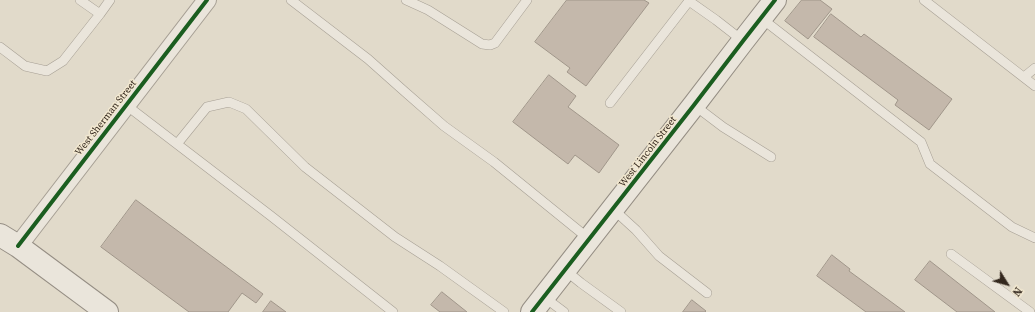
<!DOCTYPE html>
<html>
<head>
<meta charset="utf-8">
<style>
	body { margin:0 }
	#map { position:relative; width:1035px; height:312px; overflow:hidden; background:#e1daca; font-family:"Source Serif 4",serif }
	canvas { display:block }
	.north { position:absolute; left:987px; top:264px; width:40px; height:40px; -webkit-text-stroke:3px #f2e8d0; paint-order:stroke; rotate:127deg; font-size:11px; font-weight:700; line-height:16px; text-align:center; color:#33271d }
	.north::after { content:''; display:block; margin:auto; width:14px; height:18px; background:#33271d; clip-path:polygon(50% 0,100% 100%,50% 72%,0 100%) }
</style>
</head>
<body>
<div id="map">
<canvas width="1035" height="312"></canvas>
<div class="north">N</div>
</div>
<script>
const ctx = document.querySelector('canvas').getContext('2d');
ctx.lineJoin = 'round';
function fillPath(path, color) { ctx.fillStyle = color; ctx.fill(path, 'evenodd'); }
function trace(path, color, width, dash) { ctx.strokeStyle = color; ctx.lineWidth = width; ctx.lineCap = dash ? 'butt' : 'round'; ctx.setLineDash(dash || []); ctx.stroke(path); }
function write(font, color, halo, rows, align = 'center') {
  ctx.font = font + ' "Source Serif 4",serif'; ctx.lineWidth = 3; ctx.setLineDash([]); ctx.textBaseline = 'middle'; ctx.strokeStyle = halo; ctx.fillStyle = color; for (const [text, x, y, turn = 0] of rows) {
    ctx.save(); ctx.translate(x, y); ctx.rotate((+turn || 0) * Math.PI / 180); ctx.textAlign = isNaN(turn) ? turn : align; if (halo) ctx.strokeText(text, 0, 0); ctx.fillText(text, 0, 0); ctx.restore();
  }
}
const building = new Path2D(`
	M567,0H644L649,3L586,86L567,72L570,68L535,42Z
	M802,0H820L832,9L808,39L785,21Z
	M831,14L861,37L864,34L952,99L929,130L895,105L898,100L814,37Z
	M549,75L576,96L568,107L619,145L599,173L575,155L568,164L513,122Z
	M136,200L263,294L256,303L242,293L228,312H189L101,247Z
	M832,255L850,269L849,271L905,312H866L817,276Z
	M930,261L995,312H957L915,280Z
	M442,292L467,312H440L431,305Z
	M692,300L706,311L705,312H683Z
	M271,301L286,312H263Z`);
fillPath(building, '#c4b8ab');
trace(building, '#a0968a', 1);
const lane = new Path2D(`
	M80,0L100,14
	M291,0L368,59L404,91L444,126L494,162L589,239
	M406,0L428,10L482,44L490,45L495,43L527,0
	M924,0L1035,86
	M761,18L921,142L930,164L1012,227L1035,238
	M0,47L25,66L47,71L63,61L100,14L110,0
	M1024,77L1035,68
	M610,103L689,1L716,20L743,41
	M126,105L271,216L393,312
	M694,105L723,127L771,157
	M177,144L207,107L229,102L246,109L305,167L395,237L440,266L504,312
	M613,209L636,230L659,256L707,293
	M951,254L1030,312
	M565,270L581,283L621,312
	M544,297L564,312`);
const street = new Path2D(`
	M18,246L207,0`);
const secondary = new Path2D(`
	M0,235L18,246L107,312
	M532,312L694,105L743,41L775,0`);
trace(lane, '#a69f94', 10);
trace(street, '#a69f94', 20);
trace(secondary, '#958e84', 24);
trace(lane, '#eae5db', 9);
trace(street, '#eae5db', 18);
trace(secondary, '#eae5db', 22);
trace(new Path2D(`
	M18,246L207,0
	M532,312L694,105L743,41L775,0`), '#1b5e20', 4);
write('10px', '#33271d', '#f2e8d0', [
	["West Sherman Street",106,118,-52],
	["West Lincoln Street",648,152,-52]
]);
</script>
</body>
</html>
